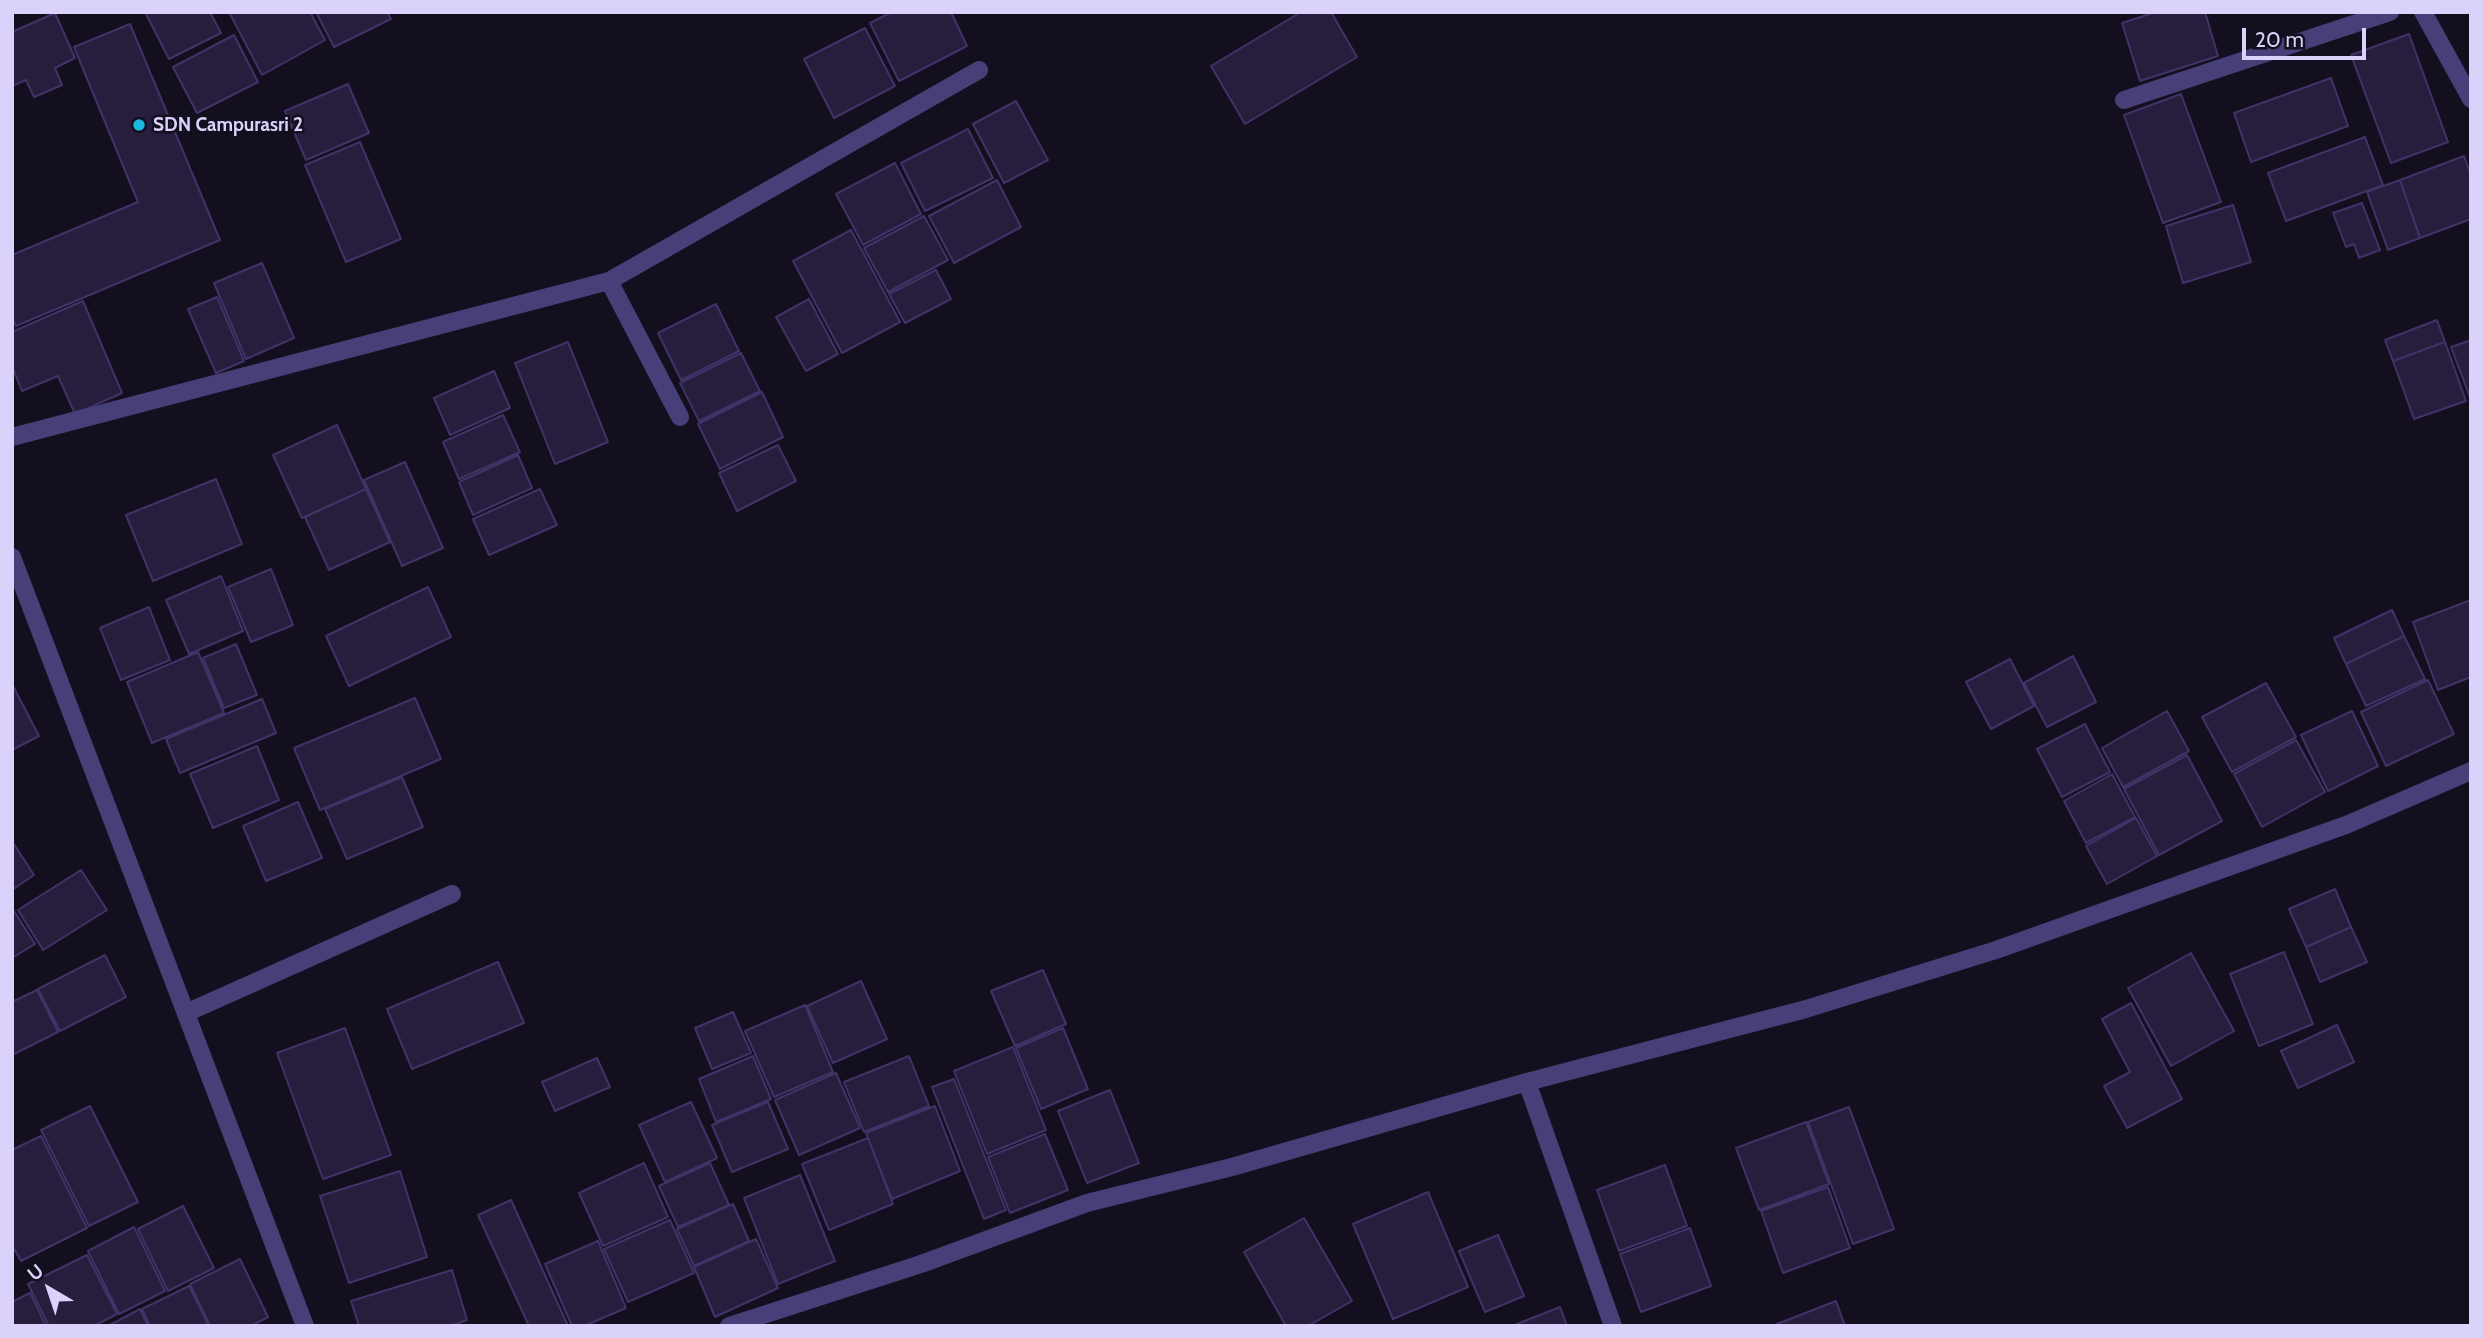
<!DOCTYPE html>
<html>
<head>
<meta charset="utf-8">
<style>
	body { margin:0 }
	#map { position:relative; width:2483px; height:1338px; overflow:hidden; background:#130f1f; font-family:Cabin,sans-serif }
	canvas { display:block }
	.frame { position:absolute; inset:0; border:14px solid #dad2fa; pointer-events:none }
	.north { position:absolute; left:14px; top:1254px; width:70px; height:70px; -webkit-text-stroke:5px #130f1f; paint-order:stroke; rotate:321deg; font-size:19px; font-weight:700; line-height:28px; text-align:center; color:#dad2fa }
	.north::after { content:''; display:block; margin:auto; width:24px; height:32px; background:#dad2fa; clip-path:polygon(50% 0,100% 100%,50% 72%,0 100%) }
	.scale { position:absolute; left:2242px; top:28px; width:124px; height:32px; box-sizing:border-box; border:4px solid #dad2fa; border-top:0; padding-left:9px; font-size:21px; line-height:24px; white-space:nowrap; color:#dad2fa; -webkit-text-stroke:5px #130f1f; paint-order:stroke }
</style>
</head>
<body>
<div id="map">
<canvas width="2483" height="1338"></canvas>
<div class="frame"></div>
<div class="north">U</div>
<div class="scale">20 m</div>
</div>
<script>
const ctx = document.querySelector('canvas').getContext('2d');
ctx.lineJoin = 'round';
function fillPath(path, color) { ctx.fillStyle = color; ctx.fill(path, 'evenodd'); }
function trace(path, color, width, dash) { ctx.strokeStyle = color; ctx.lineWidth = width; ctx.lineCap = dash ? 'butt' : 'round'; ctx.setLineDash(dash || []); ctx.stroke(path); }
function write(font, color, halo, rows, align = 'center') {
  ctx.font = font + ' Cabin,sans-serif'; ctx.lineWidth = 5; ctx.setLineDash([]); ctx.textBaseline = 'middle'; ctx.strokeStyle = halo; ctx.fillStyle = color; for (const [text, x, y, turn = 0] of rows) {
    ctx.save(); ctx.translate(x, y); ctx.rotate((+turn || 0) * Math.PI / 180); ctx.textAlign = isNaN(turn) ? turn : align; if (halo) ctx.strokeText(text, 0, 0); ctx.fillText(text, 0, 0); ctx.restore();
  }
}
const building = new Path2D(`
	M145,12H210L221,33L169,59Z
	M229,12H310L325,40L262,75Z
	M316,12H387L391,19L334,47Z
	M892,12H951L967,46L899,81L870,23Z
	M1301,12H1331L1357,57L1245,124L1211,66Z
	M2156,12H2205L2218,56L2140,81L2122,23Z
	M55,13L75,58L55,68L62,85L34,97L26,80L12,86V32Z
	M130,24L220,240L16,326L12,318V255L138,202L74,47Z
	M865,28L895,86L834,118L804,59Z
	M2409,34L2448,142L2391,163L2351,55Z
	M234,35L258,82L197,113L173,67Z
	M2331,78L2348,126L2251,162L2234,113Z
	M348,84L369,133L306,160L285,111Z
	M2181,94L2221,202L2163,223L2124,115Z
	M1016,101L1048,160L1004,183L973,124Z
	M968,129L993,178L925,211L901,163Z
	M2365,137L2383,185L2286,221L2268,173Z
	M360,142L401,239L346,262L305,165Z
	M2464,156L2471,175V219L2420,238L2400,180Z
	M895,163L921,214L863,245L836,194Z
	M997,180L1021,227L954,263L929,216Z
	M2400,180L2420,238L2388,250L2367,192Z
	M2362,203L2380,250L2359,258L2354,244L2346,247L2333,213Z
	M2233,205L2251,262L2183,283L2166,226Z
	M924,216L948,260L888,292L864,248Z
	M851,230L900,322L842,353L793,261Z
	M262,263L294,338L246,359L214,283Z
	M936,270L951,299L905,323L889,294Z
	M217,297L244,361L216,373L188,309Z
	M809,299L838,354L806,371L776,317Z
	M83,301L122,393L75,414L58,376L22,391L12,366V332Z
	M716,304L739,351L681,380L658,333Z
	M2437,320L2445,342L2393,361L2385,340Z
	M2471,340V400L2451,347Z
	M568,342L608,442L555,464L515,363Z
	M2445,342L2466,401L2414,419L2393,361Z
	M741,353L760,391L699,421L680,383Z
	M494,371L510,408L450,435L434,398Z
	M762,392L783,437L720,469L698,424Z
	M503,415L520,452L459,479L443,442Z
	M337,425L366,489L302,518L273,455Z
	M778,445L796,481L737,511L719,473Z
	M518,455L532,488L473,515L459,482Z
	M405,462L443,548L402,566L364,480Z
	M216,479L242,544L153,581L126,515Z
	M366,489L390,542L329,570L305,517Z
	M540,489L557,525L489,555L473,519Z
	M271,569L293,625L251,642L228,587Z
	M221,576L243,631L189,654L166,600Z
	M428,587L451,637L349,686L326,636Z
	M2471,600V677L2438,690L2413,622Z
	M149,607L170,660L121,680L100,628Z
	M2392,610L2404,636L2346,664L2334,638Z
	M2404,636L2425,679L2366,706L2346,664Z
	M236,644L257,695L224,708L203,658Z
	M198,652L224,713L152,743L127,682Z
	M2073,656L2096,702L2047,727L2024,683Z
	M2010,659L2034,706L1991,729L1966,682Z
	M2428,680L2454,734L2386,766L2361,712Z
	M2266,683L2296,737L2232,772L2202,717Z
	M12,684L39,736L12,750Z
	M415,698L441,759L320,810L294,748Z
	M262,699L276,733L180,773L166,739Z
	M2167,711L2189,751L2123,787L2102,748Z
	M2352,711L2378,766L2328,791L2301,735Z
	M2085,724L2110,772L2062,797L2037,749Z
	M2296,740L2325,792L2262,827L2234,774Z
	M257,746L279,800L213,828L190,774Z
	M2187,755L2222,821L2159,855L2124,789Z
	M2112,774L2135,817L2086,843L2064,801Z
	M402,777L423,827L347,859L325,809Z
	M298,802L322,858L266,881L243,826Z
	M2136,818L2157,856L2107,884L2086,846Z
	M12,841L34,875L12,890Z
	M81,870L107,910L43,950L18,910Z
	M2335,889L2351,927L2306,947L2289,909Z
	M12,908L35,944L12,958Z
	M2351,927L2367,962L2320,982L2306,947Z
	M2284,952L2313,1024L2259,1046L2230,974Z
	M2191,953L2234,1031L2171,1066L2128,988Z
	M105,955L126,997L60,1031L38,989Z
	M498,962L524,1023L412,1069L387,1009Z
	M1043,970L1066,1024L1015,1046L991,991Z
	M861,981L887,1039L833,1063L807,1006Z
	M37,990L58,1032L12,1055V1002Z
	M2131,1003L2182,1099L2127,1128L2104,1086L2130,1072L2102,1019Z
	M805,1005L833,1072L774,1097L745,1031Z
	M733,1012L751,1053L712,1069L695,1028Z
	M2337,1025L2354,1062L2298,1088L2281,1051Z
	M345,1028L391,1155L323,1179L277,1053Z
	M1063,1028L1088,1089L1041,1109L1016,1048Z
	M1013,1047L1046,1130L987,1154L954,1071Z
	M753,1056L771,1099L716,1122L699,1079Z
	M909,1056L929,1106L864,1132L844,1082Z
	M597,1058L610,1087L555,1111L542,1082Z
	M836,1073L860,1128L799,1155L775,1100Z
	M954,1079L1006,1210L984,1219L932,1087Z
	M1110,1090L1139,1163L1087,1183L1058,1111Z
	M691,1102L717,1158L665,1182L639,1125Z
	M768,1102L788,1149L732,1172L712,1125Z
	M90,1106L138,1202L89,1226L41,1130Z
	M935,1106L960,1171L892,1199L866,1133Z
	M1849,1107L1894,1229L1853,1244L1808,1122Z
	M1806,1122L1829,1184L1759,1210L1736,1148Z
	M1045,1134L1068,1190L1010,1213L988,1157Z
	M41,1136L87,1228L21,1261L12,1245V1150Z
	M868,1138L893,1204L829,1230L802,1164Z
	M644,1163L668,1217L603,1246L579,1193Z
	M710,1163L729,1205L678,1227L659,1186Z
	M1665,1165L1687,1226L1619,1251L1597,1190Z
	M400,1171L427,1257L349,1283L320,1196Z
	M800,1175L835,1261L778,1284L744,1198Z
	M1828,1187L1850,1248L1783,1273L1761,1211Z
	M1428,1192L1468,1287L1393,1319L1353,1224Z
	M511,1200L568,1326H529L478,1215Z
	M733,1204L749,1241L694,1266L677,1229Z
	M183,1206L214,1268L168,1291L138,1229Z
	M1304,1218L1352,1301L1308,1326H1286L1244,1252Z
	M670,1220L694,1273L628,1302L604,1249Z
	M134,1227L165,1291L119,1314L88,1251Z
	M1690,1228L1711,1286L1641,1312L1620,1254Z
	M1498,1235L1524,1296L1485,1312L1459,1251Z
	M756,1239L778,1288L715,1317L694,1267Z
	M598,1241L626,1308L584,1326H572L545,1264Z
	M87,1255L117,1314L94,1326H49L28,1284Z
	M240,1259L268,1317L251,1326H210L190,1284Z
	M452,1270L467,1320L450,1326H359L351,1301Z
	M189,1286L209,1326H150L142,1309Z
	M30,1293L46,1326H12V1302Z
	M1836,1301L1845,1326H1772Z
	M1560,1307L1567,1326H1512Z
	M140,1309L148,1326H108Z`);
fillPath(building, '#271d3d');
trace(building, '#413267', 2);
trace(new Path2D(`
	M186,1013L452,894`), '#473f78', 18);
trace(new Path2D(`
	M2423,12L2471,99
	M2124,100L2390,12
	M609,281L680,417
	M12,437L609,281L979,70
	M1527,1082L1613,1326
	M729,1326L921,1264L1087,1203L1232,1167L1527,1082L1806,1009L1996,950L2346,825L2471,771`), '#473f78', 18);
trace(new Path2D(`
	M12,557L305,1326`), '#473f78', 18);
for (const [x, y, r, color] of [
	[139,125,7,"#19b8de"]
]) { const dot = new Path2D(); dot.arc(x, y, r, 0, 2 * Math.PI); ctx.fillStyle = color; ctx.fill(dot); trace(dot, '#130f1f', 2.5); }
write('bold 19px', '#dad2fa', '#130f1f', [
	["SDN Campurasri 2",153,125]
], 'left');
</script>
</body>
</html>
